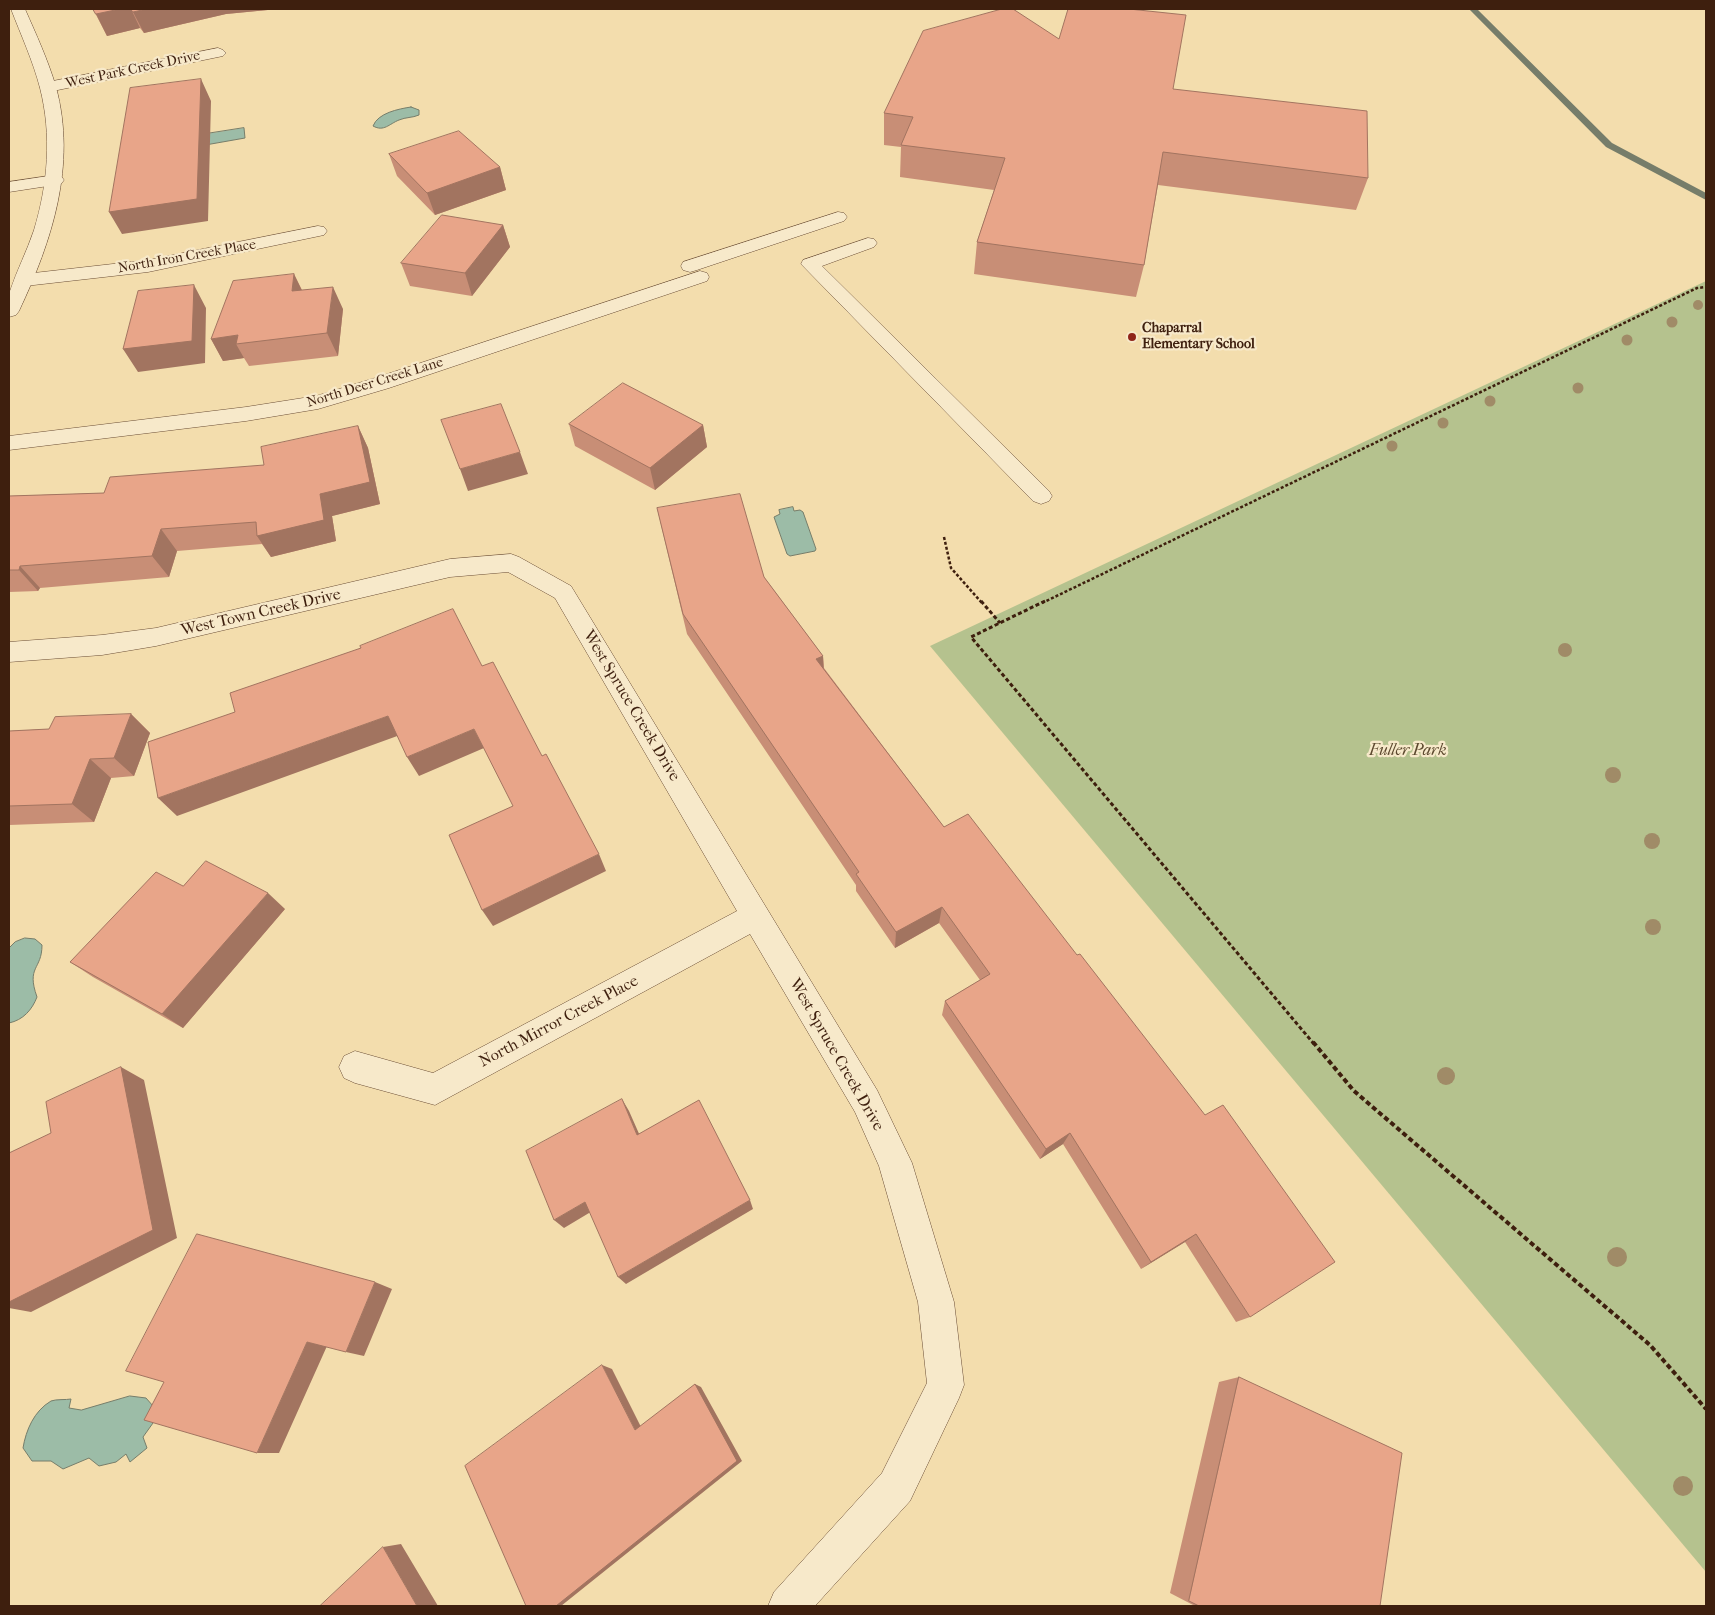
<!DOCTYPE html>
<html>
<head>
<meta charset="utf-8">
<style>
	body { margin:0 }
	#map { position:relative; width:1715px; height:1615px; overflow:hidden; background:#f3ddad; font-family:"IM FELL French Canon",serif }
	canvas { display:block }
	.frame { position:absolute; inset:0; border:10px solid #3e1f0e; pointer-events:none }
</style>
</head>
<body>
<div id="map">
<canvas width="1715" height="1615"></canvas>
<div class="frame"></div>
</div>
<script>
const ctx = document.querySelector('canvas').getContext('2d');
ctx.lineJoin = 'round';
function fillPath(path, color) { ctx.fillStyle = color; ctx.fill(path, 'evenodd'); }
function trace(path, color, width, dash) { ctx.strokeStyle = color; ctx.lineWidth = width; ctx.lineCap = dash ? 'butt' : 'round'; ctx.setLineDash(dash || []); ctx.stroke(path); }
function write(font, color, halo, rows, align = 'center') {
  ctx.font = font + ' "IM FELL French Canon",serif'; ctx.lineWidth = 4.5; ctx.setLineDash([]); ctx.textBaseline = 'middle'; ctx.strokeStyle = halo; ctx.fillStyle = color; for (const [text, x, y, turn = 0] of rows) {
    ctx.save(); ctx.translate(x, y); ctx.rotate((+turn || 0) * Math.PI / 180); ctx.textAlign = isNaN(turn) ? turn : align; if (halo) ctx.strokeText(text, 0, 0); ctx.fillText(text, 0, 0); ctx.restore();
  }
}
fillPath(new Path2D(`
	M1706,281V1572L930,646Z`), '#b5c28e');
const water = new Path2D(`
	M411,107L419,110V115C412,118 406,117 399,120C389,124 384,132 373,126C378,113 398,109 411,107Z
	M244,128L245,138L194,147L193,136Z
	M793,507L794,511L800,510L803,512L816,549L815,551L790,556L787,554L774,517L780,514L779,510Z
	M25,938L35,939L42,945C42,970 26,966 37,997C32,1010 23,1020 9,1023V948L15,942Z
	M130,1396L146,1398L153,1406V1423L143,1437L147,1448L130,1462L126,1454L116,1462L99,1466L89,1458L63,1469L51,1461H32L23,1448C26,1430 34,1411 51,1401C56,1399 66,1400 71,1399L69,1408L81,1410Z`);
fillPath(water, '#9cbca7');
trace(water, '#767d6a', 1);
fillPath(new Path2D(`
	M1469,9H1477L1612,143L1706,193V200L1606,147Z`), '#767d6a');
const service = new Path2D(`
	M838,212L844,213L847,217L844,221L697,270L690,272L683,270L681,266L683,262Z
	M868,238L874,239L877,243L874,247L822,266L1049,491L1052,496L1049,501L1041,504L1033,501L801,264L803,260Z`);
const minor = new Path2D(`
	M218,48L223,50L226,53L223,56L48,92L42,90L40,87L42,84L48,82Z
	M55,175L61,176L64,180L61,184L9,192V182Z
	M318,226L324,227L327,231L324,235L148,272L25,286L18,284L16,280L18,276L25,274L148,260Z
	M700,271L707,273L709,277L707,281L389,388L318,409L246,421L9,450V436L246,407L316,396L375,378Z
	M511,554L519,557L571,586L877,1090L912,1163L954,1302L964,1385L959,1398L910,1501L815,1606H768L774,1592L882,1473L927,1383L918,1302L879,1166L855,1112L750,934L435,1105L355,1083L344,1078L339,1067L344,1056L355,1051L433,1073L737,911L555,598L508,572L450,577L156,646L102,655L9,662V642L102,635L156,628L450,559Z`);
const tertiary = new Path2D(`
	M11,9H25C36,34 48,60 56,87C77,165 52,241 19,311L16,315L9,317C8,309 7,298 10,291C17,270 27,251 34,230C48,184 52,135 40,88C33,61 21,35 11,9Z`);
trace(service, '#6b4e36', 1);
trace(minor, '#6b4e36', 1);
trace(tertiary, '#6b4e36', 1);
trace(new Path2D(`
	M944,537L951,568L982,603
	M1042,603L1697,288L1706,287`), '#3e1f0e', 2.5, [3, 2]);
trace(new Path2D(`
	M981,601L1000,623
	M1045,601L971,637L1314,1044`), '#3e1f0e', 3, [4, 2.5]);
trace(new Path2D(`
	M1313,1042L1354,1091L1650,1345L1706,1409`), '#3e1f0e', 4, [5, 3]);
fillPath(service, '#f7e9ca');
fillPath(minor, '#f7e9ca');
fillPath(tertiary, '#f7e9ca');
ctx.fillStyle = '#a08b67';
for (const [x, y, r] of [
	[1698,305,5],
	[1672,322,5.5],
	[1627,340,5.5],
	[1578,388,5.5],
	[1490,401,5.5],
	[1443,423,5.5],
	[1392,446,5.5],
	[1565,650,7],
	[1613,775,8],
	[1652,841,8],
	[1653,927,8],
	[1446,1076,9],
	[1617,1257,10],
	[1683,1486,10]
]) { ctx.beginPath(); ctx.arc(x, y, r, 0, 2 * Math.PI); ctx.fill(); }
fillPath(new Path2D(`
	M93,9H278L226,14L144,33L140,28L107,36Z
	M1059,39L1173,89L1368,178L1356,210L1158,185L1144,265L1136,297L974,274L977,242L994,190L900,177L901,147L884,145V113Z
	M389,154L500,167L506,190L435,215L397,176Z
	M503,225L510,247L472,296L410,286L401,263Z
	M294,274L302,290L343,309L338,356L249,366L244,358L223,361L211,339Z
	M569,424L703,425L707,447L655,490L575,446Z
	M358,426L368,448L380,504L332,516L336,541L271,557L262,544L177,551L169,577L40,588L38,591L9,592V496L104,493L264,465Z
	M657,508L764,577L823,656L824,668L944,827L1250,1317L1236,1322L1185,1242L1141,1269L1063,1144L1040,1159L942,1015L945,1001L980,980L939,923L895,948L856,891V885L687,634Z
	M131,714L150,733L134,776L111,778L94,822L9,825V731L49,729Z
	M285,909L183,1028L93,977L70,962Z
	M1239,1377L1380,1606H1195L1170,1593L1219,1382Z`), '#c88e76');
fillPath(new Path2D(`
	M120,9H131L140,28L107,36L96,14Z
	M147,9H278L226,14L144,33L133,12Z
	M201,79L211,101L208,221L122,234L109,212Z
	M500,167L506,190L435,215L427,193Z
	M503,225L510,247L472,296L465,273Z
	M294,274L305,297L292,291Z
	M194,285L206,308L205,363L138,372L123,349Z
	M333,287L343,309L338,356L327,333Z
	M238,335L236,344L244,358L223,361L211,339Z
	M703,425L707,447L655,490L650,468Z
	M358,426L368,448L380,504L332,516L336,541L271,557L257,536L320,494Z
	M520,452L528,474L468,491L460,469Z
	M161,529L177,551L169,577L152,556Z
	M20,566L40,588L38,591L19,570Z
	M823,656L824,676L816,659Z
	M131,714L150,733L134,776L114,758Z
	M388,716L400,735L177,816L158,798Z
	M474,729L484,748L419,776L407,757Z
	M90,759L111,778L94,822L72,804Z
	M599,854L606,871L493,926L482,910Z
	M268,893L285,909L183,1028L162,1014Z
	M942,907L939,923L895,948L896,932Z
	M121,1067L144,1080L177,1238L31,1312L9,1308V1302Z
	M622,1099L629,1111L644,1145L637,1135Z
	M1070,1133L1063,1144L1040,1159L1046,1149Z
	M750,1200L753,1209L626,1284L618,1277Z
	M585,1202L594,1210L564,1228L554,1220Z
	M1196,1234L1185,1242L1141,1269L1151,1262Z
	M375,1282L392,1289L364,1356L346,1352Z
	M307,1342L327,1346L279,1453H257Z
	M602,1365L612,1369L643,1431L635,1430Z
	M695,1384L701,1387L742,1461L561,1606H556Z
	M401,1544L438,1606H417L383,1547Z`), '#a27460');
const building = new Path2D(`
	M93,9H120L96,14Z
	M131,9H147L133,12Z
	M1002,9H1013L1059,39L1068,9H1129L1186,15L1173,89L1367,111L1368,178L1163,152L1144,265L977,242L1005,158L901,145L913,117L884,113L923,31Z
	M201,79L197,199L109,212L130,88Z
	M459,131L500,167L427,193L389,154Z
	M442,215L503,225L465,273L401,263Z
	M294,274L292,291L333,287L327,333L236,344L238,335L211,339L233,281Z
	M194,285L192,341L123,349L138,291Z
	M623,383L703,425L650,468L569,424Z
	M501,404L520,452L460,469L441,420Z
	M358,426L370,482L320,494L324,520L257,536L256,522L161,529L152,556L20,566L19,570H9V496L104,493L110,477L264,465L261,447Z
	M740,494L764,577L823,656L816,659L944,827L968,814L1077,955L1080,954L1205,1115L1223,1105L1335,1262L1250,1317L1196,1234L1151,1262L1070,1133L1046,1149L945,1001L990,974L942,907L896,932L856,874L859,872L683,614L657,508Z
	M453,609L482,666L493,662L542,756L546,754L599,854L482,910L449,835L513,806L474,729L407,757L388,716L158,798L148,742L235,712L230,693L361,648L360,646Z
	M131,714L114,758L90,759L72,804L9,806V731L49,729L55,717Z
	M206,861L268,893L162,1014L70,962L156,872L183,886Z
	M121,1067L153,1230L9,1302V1153L51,1133L46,1102Z
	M622,1099L637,1135L699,1100L750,1200L618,1277L585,1202L554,1220L526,1151Z
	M197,1234L375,1282L346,1352L307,1342L257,1453L144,1420L164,1382L126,1371Z
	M602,1365L635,1430L695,1384L737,1461L556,1606H526L465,1466Z
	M1239,1377L1402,1453L1380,1606H1199L1189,1601Z
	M383,1547L417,1606H320Z`);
fillPath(building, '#e8a589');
trace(building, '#a27460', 1);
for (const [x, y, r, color] of [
	[1132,337,5,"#8f2418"]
]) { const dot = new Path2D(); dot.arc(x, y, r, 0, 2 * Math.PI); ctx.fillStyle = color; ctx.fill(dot); trace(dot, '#f7e9ca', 2); }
write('14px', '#3e1f0e', '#f7e9ca', [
	["West Park Creek Drive",133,70,-12],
	["North Iron Creek Place",187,257,-10],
	["North Deer Creek Lane",375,383,-17]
]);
write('bold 14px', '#3e1f0e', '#f7e9ca', [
	["Chaparral",1142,329],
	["Elementary School",1142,345]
], 'left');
write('16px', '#3e1f0e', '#f7e9ca', [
	["West Town Creek Drive",261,613,-13],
	["West Spruce Creek Drive",631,706,59],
	["North Mirror Creek Place",559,1022,-28],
	["West Spruce Creek Drive",836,1055,60]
]);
write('italic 16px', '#5c482e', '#f7e9ca', [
	["Fuller Park",1408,751]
]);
</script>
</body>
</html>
